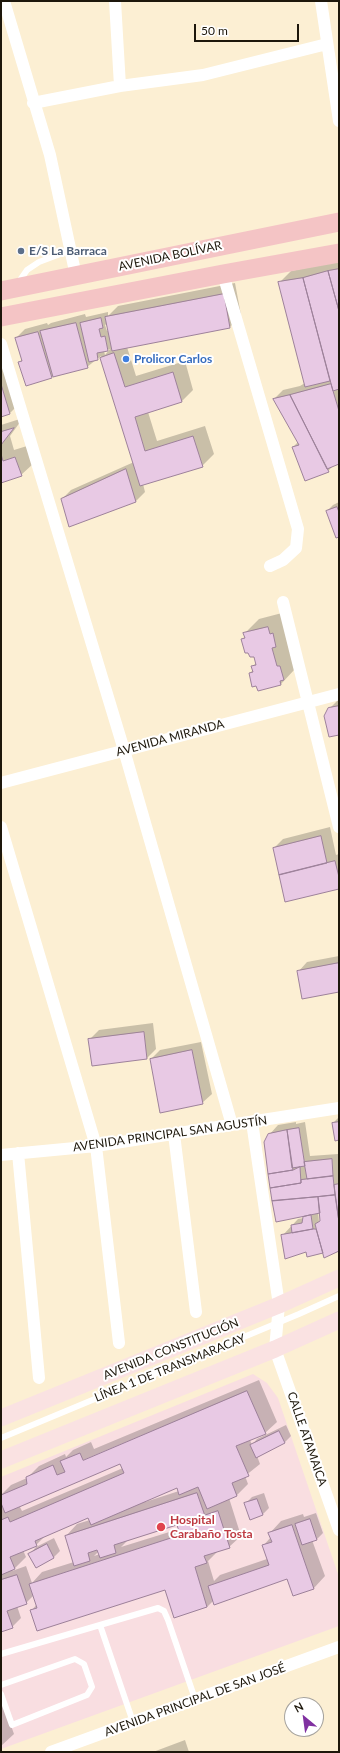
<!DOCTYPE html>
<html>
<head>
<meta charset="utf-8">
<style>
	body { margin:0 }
	#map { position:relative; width:340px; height:1753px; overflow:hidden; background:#fcefd3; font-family:Lato,sans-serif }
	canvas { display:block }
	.frame { position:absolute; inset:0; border:2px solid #1d170b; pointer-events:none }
	.north { position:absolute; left:284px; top:1697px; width:40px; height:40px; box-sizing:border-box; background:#fff; border:1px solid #a5a29d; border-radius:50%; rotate:331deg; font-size:11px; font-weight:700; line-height:16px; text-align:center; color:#1d170b }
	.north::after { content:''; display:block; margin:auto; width:14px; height:18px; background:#8031a1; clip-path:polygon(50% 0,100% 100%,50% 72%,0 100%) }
	.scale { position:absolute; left:194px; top:24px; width:105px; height:18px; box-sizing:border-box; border:2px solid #1d170b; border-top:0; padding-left:5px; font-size:12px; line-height:14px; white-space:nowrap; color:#1d170b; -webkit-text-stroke:3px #fff; paint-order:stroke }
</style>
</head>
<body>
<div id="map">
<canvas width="340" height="1753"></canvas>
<div class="frame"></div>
<div class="north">N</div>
<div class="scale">50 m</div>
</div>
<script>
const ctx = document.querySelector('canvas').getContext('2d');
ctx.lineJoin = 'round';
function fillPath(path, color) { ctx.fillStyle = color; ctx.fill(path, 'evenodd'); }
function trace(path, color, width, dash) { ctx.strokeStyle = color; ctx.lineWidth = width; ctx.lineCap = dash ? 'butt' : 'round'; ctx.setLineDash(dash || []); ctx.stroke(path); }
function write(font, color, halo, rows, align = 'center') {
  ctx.font = font + ' Lato,sans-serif'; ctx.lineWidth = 4; ctx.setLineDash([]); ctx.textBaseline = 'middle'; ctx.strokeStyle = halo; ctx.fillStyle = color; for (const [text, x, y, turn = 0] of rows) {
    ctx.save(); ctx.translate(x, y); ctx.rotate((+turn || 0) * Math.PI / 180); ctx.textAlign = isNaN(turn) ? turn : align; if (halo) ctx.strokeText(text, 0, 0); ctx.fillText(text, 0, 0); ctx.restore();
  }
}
fillPath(new Path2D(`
	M253,1374L267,1383L278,1398L339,1577V1626L1,1749V1477Z`), '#f9dee1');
fillPath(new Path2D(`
	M339,261V463L334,465L328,471L293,447L298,442L274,399L283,390L300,386L305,383L279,283L291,271Z
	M235,283L241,315L230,327L127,347L136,376L185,361L193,390L182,401L148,412L157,441L205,426L214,454L202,466L143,484L145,492L136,501L69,526L62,499L71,490L134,462L101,356L87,367L54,375L52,377L20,362L22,359L16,338L25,329L47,323L48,325L51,323L85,314L86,317L108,312V316L118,306ZM108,323L109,331H107L105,325ZM110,349L105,355L104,351Z
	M1,335L21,402L10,413L1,416Z
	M23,418L10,436L14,450L27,446L33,464L21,475L1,482V425Z
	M339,502V536L327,511L333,505Z
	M282,613L295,669L281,684L250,673L253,670V666L256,663L254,655L243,639L245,636V633L259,619Z
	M339,699V734L329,709Z
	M330,827L336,855L339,854V888L274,848L283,839Z
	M339,956V991L298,972L307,962Z
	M153,1023L156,1049L147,1058L90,1039L99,1030Z
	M201,1042L212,1094L202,1103L151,1059L160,1050Z
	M339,1117V1139L333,1123Z
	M296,1122V1124L305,1122L310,1156L338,1154L339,1250L324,1252L306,1250L282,1236L298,1219L304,1218V1215L273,1201L265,1142L269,1135L278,1125ZM318,1212H320L321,1220L319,1222Z
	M259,1380L277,1422L265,1433L250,1440L252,1445L257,1439L286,1425L291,1436L285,1442L257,1456L260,1464L245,1476L248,1484L237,1495L229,1498L241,1536L229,1547L218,1551L208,1561L214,1581L220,1575L267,1559L263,1546L271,1537L270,1533L281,1521L303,1514L304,1517L316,1513L323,1533L317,1539L312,1540L325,1576L314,1588L288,1578L214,1600L207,1607L175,1617L166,1589L32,1610L37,1604L34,1595L26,1603L17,1606L21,1618L12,1627L1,1631V1495L11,1485L27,1478L39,1466L65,1454L66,1457L73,1450L91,1442L94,1449ZM121,1462L123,1468L22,1511L19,1505ZM177,1487L179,1491L145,1502L144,1501ZM89,1517L90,1520L77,1524L66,1536L74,1562L42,1572L32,1583L26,1566L12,1571L26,1557L23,1550L36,1545L46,1535ZM177,1523L179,1529L121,1547L127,1541ZM99,1551L100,1554L94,1556Z
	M264,1493L269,1508L263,1514L245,1504L252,1497Z
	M54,1538L60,1551L54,1557L36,1566L30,1554L36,1547Z
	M1,1697L14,1734L1,1746Z
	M185,1740L189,1752H153Z`), '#0003');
const building = new Path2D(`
	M339,269V311L328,271Z
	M328,271L339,311V389L333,391L303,278Z
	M303,278L330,381L305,387L278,282Z
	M224,294L230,328L112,351L105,317Z
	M101,318L103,328L99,329L101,337L105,336L108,351L97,353L98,360L89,362L80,323Z
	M76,323L88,368L53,377L40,331Z
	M38,332L52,378L26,386L18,362L22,361L15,338Z
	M114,353L125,387L173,372L182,402L135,417L145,451L193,436L203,467L140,486L100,358Z
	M1,384L10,414L1,417Z
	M331,384L339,411V464L327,469L290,395Z
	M290,395L329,472L305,481L292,447L299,445L273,399Z
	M14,428L1,445V432Z
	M1,454L3,461L15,457L22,476L1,483Z
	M126,469L136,502L69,527L61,499Z
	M337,507L339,512V537L336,538L326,511Z
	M268,627L270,634L273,633L276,647L272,648L277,666H280L284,680L280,681L281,685L258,691L256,686L252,687L249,673L253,672L251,666L256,665L254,657H250L248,653H245L241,639L245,638L243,633Z
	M339,706V735L329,737L324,716L328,708Z
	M321,836L327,863L279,875L273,848Z
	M335,861L339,877V889L285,902L279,875Z
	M339,963V992L302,999L297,971Z
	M144,1032L147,1059L92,1066L88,1039Z
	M192,1050L203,1104L160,1113L150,1059Z
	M339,1122V1140L335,1141L332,1123Z
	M299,1128L305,1166L292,1168L287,1130Z
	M287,1130L293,1170L268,1174L264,1142L268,1134Z
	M332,1159L333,1176L307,1179L304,1162Z
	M300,1167L301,1183L270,1188L268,1174L293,1170Z
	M333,1176L335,1195L272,1201L270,1188L301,1183V1180Z
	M339,1184V1222L334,1185Z
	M335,1195L339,1222V1251L324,1258L315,1224L320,1221L318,1197Z
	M318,1197L320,1213L276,1222L272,1201Z
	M311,1215L313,1229L292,1233L291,1225L302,1223L303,1217Z
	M313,1229H316L323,1253L307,1257L306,1252L285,1259L281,1235Z
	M247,1391L266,1434L236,1446L249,1476L232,1483L237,1496L207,1509L198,1487L179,1495L177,1488L91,1525L88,1518L35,1541L37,1546L10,1557L15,1569L1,1575V1520L8,1517L10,1522L124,1473L120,1464L5,1513L1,1503V1495L27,1484L26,1477L53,1465L57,1475L65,1472L60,1461L80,1453L83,1460Z
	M279,1431L285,1443L256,1458L250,1445Z
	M197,1493L205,1516L114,1545L116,1553L100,1558L97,1550L88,1553L90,1561L74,1566L65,1536Z
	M257,1499L263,1515L250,1520L244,1503Z
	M218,1511L230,1548L204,1556L207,1563L195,1567L207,1607L174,1618L165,1590L37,1631L30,1610L37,1608L29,1584L180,1535L177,1525Z
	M310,1519L317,1540L302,1545L295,1524Z
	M292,1525L314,1589L293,1596L287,1579L214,1605L208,1586L269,1565L262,1545L272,1542L268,1533Z
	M47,1544L54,1558L36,1568L28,1554Z
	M17,1575L27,1604L7,1611L13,1628L1,1632V1580Z`);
fillPath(building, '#e8c9e4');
trace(building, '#9d819a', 1);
trace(new Path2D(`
	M18,283L27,270L39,262L71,250
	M1,1438L299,1314L339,1296
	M100,1625L133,1722
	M1,1654L158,1608L164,1611L168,1620L195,1699
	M1,1685L75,1659L84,1664L92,1687L87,1695L12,1725L1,1694`), '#fff', 6);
trace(new Path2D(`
	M4,1L50,155L76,276
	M115,1L120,86
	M321,1L339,121
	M33,103L120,86L203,75L327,44
	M223,274L298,529L296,548L283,560L270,566
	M1,344L124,750L232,1125
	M283,602L339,827
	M1,783L339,694
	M1,827L96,1146L119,1343
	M252,1122L279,1305L275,1349L339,1530
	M174,1134L196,1312
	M18,1153L39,1378
	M1,1155L96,1146L339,1108
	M51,1752L339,1647`), '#fff', 12);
trace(new Path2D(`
	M1,1418L279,1305L339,1278
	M1,1460L275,1349L339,1320`), '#fae2e2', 17);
trace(new Path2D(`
	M1,291L339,222
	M1,317L223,274L339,253`), '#f4c4c5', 19);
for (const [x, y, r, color] of [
	[21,251,4,"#5c6f8a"],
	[126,359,4,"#3f7fe0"],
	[161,1527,5,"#e0444e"]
]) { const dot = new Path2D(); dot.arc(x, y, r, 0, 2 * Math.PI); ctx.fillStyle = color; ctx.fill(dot); trace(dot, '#fff', 1.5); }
write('bold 12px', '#4e5e75', '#fff', [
	["E/S La Barraca",29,251]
], 'left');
write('12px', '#1d170b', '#fff', [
	["AVENIDA BOLÍVAR",170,256,-12],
	["AVENIDA MIRANDA",170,738,-15],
	["AVENIDA PRINCIPAL SAN AGUSTÍN",170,1134,-8],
	["AVENIDA CONSTITUCIÓN",171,1349,-22],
	["LÍNEA 1 DE TRANSMARACAY",170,1368,-22],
	["CALLE ATAMAICA",307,1439,71],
	["AVENIDA PRINCIPAL DE SAN JOSÉ",195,1700,-20]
]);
write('bold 12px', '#366cbe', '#fff', [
	["Prolicor Carlos",134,359]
], 'left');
write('bold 12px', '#be3a42', '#fff', [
	["Hospital",170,1520],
	["Carabaño Tosta",170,1534]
], 'left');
</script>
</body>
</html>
